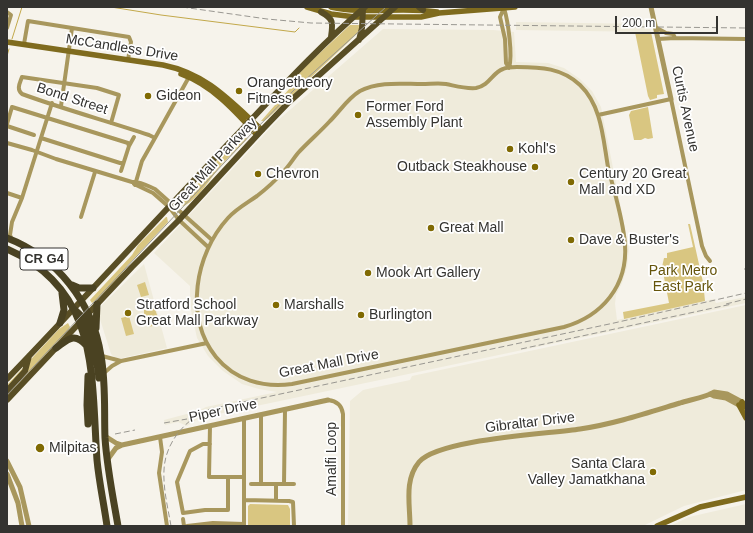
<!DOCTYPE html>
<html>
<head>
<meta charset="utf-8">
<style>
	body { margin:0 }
	#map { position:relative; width:753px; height:533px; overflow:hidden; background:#f6f3eb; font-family:Helvetica,sans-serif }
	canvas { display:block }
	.frame { position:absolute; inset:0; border:8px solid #343330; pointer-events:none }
	.scale { position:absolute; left:615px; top:16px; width:103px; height:18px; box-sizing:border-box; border:2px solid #343330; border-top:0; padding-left:5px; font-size:12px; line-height:14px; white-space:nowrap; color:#343330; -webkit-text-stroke:3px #fff; paint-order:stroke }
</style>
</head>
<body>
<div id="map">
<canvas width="753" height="533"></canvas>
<div class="frame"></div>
<div class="scale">200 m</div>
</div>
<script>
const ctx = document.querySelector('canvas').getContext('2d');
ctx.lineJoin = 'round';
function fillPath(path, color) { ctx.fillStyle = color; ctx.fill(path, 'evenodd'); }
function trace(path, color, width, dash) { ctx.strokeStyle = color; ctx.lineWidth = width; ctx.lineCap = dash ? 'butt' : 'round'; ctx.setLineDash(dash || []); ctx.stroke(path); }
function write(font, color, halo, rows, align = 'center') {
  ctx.font = font + ' Helvetica,sans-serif'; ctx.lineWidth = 3.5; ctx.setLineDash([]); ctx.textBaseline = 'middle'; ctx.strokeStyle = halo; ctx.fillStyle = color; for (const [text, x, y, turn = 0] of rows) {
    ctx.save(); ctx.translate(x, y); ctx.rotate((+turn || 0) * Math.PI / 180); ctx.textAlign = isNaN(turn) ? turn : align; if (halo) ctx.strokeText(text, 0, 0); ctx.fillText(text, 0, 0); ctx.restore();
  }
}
fillPath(new Path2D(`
	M516,22L649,24L651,32L516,30Z
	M383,29L493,30L514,32L516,62L548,63L564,68L580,79L592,91L601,107L629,249L627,267L622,283L616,295L615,304L617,320L714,299L716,303L746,297V303L199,418L187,426L178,422L165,425L164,420L198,411L206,407L277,392L259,389L242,384L223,371L208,356L197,338L190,306V286L154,253L276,122Z
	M144,264L167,348L122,358H114V357L111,354L99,316V310L102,305Z
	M746,305V490L684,506L643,526H348L350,401L363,390L410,380L412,376Z
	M746,504V526H670L689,517Z`), '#efebdb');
fillPath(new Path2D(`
	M350,25H360L359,32L268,118L264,121H261L290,88L297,76L308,64Z
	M635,32H651L664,94L657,95V98L650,100L648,96Z
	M648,107L653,138L648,139L645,138L641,140H634L629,115L631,111Z
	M245,135L247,139C239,148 230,156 222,164C211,178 199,198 184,206L181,205V202C190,192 200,182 209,172C219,159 229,140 245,135Z
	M166,217H167L168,222L128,265L118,279L95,301L92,303L90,300L132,255L138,245Z
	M688,224H690L705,291H704L705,301L624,319L623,312L669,303L662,267L664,258H667V253L693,247Z
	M145,282L149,295L141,297L137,285Z
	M153,303L160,324L149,327L144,315V306Z
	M129,316L134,334L126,336L121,318Z
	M68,323L70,327L68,331L8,395H7V385L59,329Z
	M250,504L288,505L290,509V526H248V506Z`), '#d9c681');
trace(new Path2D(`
	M111,7L161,15L295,32L299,28
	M12,39L22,7
	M7,56L9,49`), '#c2a84a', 1);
trace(new Path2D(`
	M504,8L500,17L505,39L506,63L509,68
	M504,8C508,21 513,55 509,68
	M7,12L11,15L7,28
	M655,27L666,33L673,34L675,38
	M658,39L675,38L746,39
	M24,44L28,21L129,37L131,42L128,60
	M517,67C541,67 562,68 580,85C602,106 603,139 608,167C614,192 623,218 625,244C628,286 602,316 564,327L292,384C263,388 235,380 216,357C184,317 195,254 228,218C236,209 247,203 257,196C266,189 275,181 283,172C289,166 293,159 298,153C308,142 320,132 330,121C340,111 348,98 360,91C379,81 402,84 422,84C430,84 439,83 446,84C456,86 465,89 476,88C490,85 492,73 503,69C507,67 513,67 517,67Z
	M61,106L72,28
	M598,115L671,99L702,246L706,256L710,261
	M111,123L119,95L97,88L22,77C20,83 16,89 22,94C63,109 107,121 149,135L155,138L142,161L135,185
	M7,124L12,107L128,143L129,146
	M7,126L34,135
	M41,138L120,163H123
	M155,138L189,77
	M7,143L32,150L56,159L132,182C140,181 148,186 155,189L212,240
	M121,171L129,146L134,137
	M134,184L153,193L169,207L179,220L208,247
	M7,193L22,198
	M81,217L95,172
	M12,240L10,235L12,222L22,198L52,103
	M102,356L121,361
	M104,373L112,366L121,361L207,343
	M328,400C337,401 342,406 343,414V526
	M210,426L209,477H244
	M160,437L162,452L159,473L167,526
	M210,444H203L190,451L177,482L183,513L205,510H228V477
	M251,484H276V500
	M261,484V415
	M276,484H294
	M284,484L285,410
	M244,500L289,501L293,502L294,526
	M183,519L184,526
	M187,526L213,523L244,524
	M244,526V419`), '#a8975d', 4);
trace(new Path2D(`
	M651,7L671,99
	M710,394L714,396L726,398L739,405
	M105,436L116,443L122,445
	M108,459L116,448L122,445L328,400
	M7,461L20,487L29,526
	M7,474L18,503L22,526
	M410,526C410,504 404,480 419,462C439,439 548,434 580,429C614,424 647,413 680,403C689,400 707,397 714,392L727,394L742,402`), '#a8975d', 5);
trace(new Path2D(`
	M307,7L331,14L355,17H421L439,13L515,7
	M331,7C365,15 402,6 437,12
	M7,42L163,65C207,74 230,101 262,130
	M181,74C212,85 235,111 257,135
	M742,402L746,407
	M739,405L746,418
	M657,526L700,507L746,497`), '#7f6b1e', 5.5);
trace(new Path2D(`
	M419,7L423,10
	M321,12C334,19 333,23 331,37
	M359,40L362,28L363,9
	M7,379C82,301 154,222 229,143C273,97 316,49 365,7
	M7,391L25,371L29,356
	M7,400L132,267L179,220L262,130L288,103L395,7`), '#594e25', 6);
trace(new Path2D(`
	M7,238C57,257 93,303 101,356C106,383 104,411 105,438C107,468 113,497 118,526
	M7,249C100,290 91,375 97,460C99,482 104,504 107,526
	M72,285L79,288H93
	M75,310C78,313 82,316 84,319C93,332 97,362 99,378
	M60,323L64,310L62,293
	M96,328L97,304
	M56,348C69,339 74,332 87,346
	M88,376L87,405L88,424`), '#4a4222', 7);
trace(new Path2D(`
	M7,395L253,132L294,90L386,7`), '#999791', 1);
trace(new Path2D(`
	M182,7L267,19L311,23L746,28
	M744,269H746
	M726,304L746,299
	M521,349L732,304
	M164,423L187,419
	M115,434L135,430
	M75,443L83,441
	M171,526C168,508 163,489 164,470C165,443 185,419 210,409L614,323L746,293`), '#999791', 1, [6, 3]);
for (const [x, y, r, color] of [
	[239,91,4,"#806a03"],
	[148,96,4,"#806a03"],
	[358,115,4,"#806a03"],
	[510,149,4,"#806a03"],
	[535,167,4,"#806a03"],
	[258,174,4,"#806a03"],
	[571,182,4,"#806a03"],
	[431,228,4,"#806a03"],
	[571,240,4,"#806a03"],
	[368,273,4,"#806a03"],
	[276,305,4,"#806a03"],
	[128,313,4,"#806a03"],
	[361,315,4,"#806a03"],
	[40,448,5,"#806a03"],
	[653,472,4,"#806a03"]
]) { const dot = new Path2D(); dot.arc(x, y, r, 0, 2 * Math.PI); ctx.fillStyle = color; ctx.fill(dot); trace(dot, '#fff', 1.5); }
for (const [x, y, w] of [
	[44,259,48]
]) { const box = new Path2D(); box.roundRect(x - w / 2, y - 11, w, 22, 3); ctx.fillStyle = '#fff'; ctx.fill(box); trace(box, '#343330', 1); }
write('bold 13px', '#343330', null, [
	["CR G4",44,259]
]);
write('14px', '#343330', '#fff', [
	["McCandless Drive",122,48,9],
	["Bond Street",72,99,18],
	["Curtis Avenue",685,109,78],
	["Great Mall Parkway",213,165,-47],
	["Great Mall Drive",329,364,-11],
	["Piper Drive",223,411,-12],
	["Gibraltar Drive",530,423,-7],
	["Amalfi Loop",332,459,-90]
]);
write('14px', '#343330', '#fff', [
	["Orangetheory",247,83],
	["Fitness",247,99],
	["Gideon",156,96],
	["Former Ford",366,107],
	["Assembly Plant",366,123],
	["Kohl's",518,149],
	["Outback Steakhouse",527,167,"right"],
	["Chevron",266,174],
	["Century 20 Great",579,174],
	["Mall and XD",579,190],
	["Great Mall",439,228],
	["Dave & Buster's",579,240],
	["Mook Art Gallery",376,273],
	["Stratford School",136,305],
	["Great Mall Parkway",136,321],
	["Marshalls",284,305],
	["Burlington",369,315],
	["Milpitas",49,448],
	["Santa Clara",645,464,"right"],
	["Valley Jamatkhana",645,480,"right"]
], 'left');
write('14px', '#66550b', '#fff', [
	["Park Metro",683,271],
	["East Park",683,287]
]);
</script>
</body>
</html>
